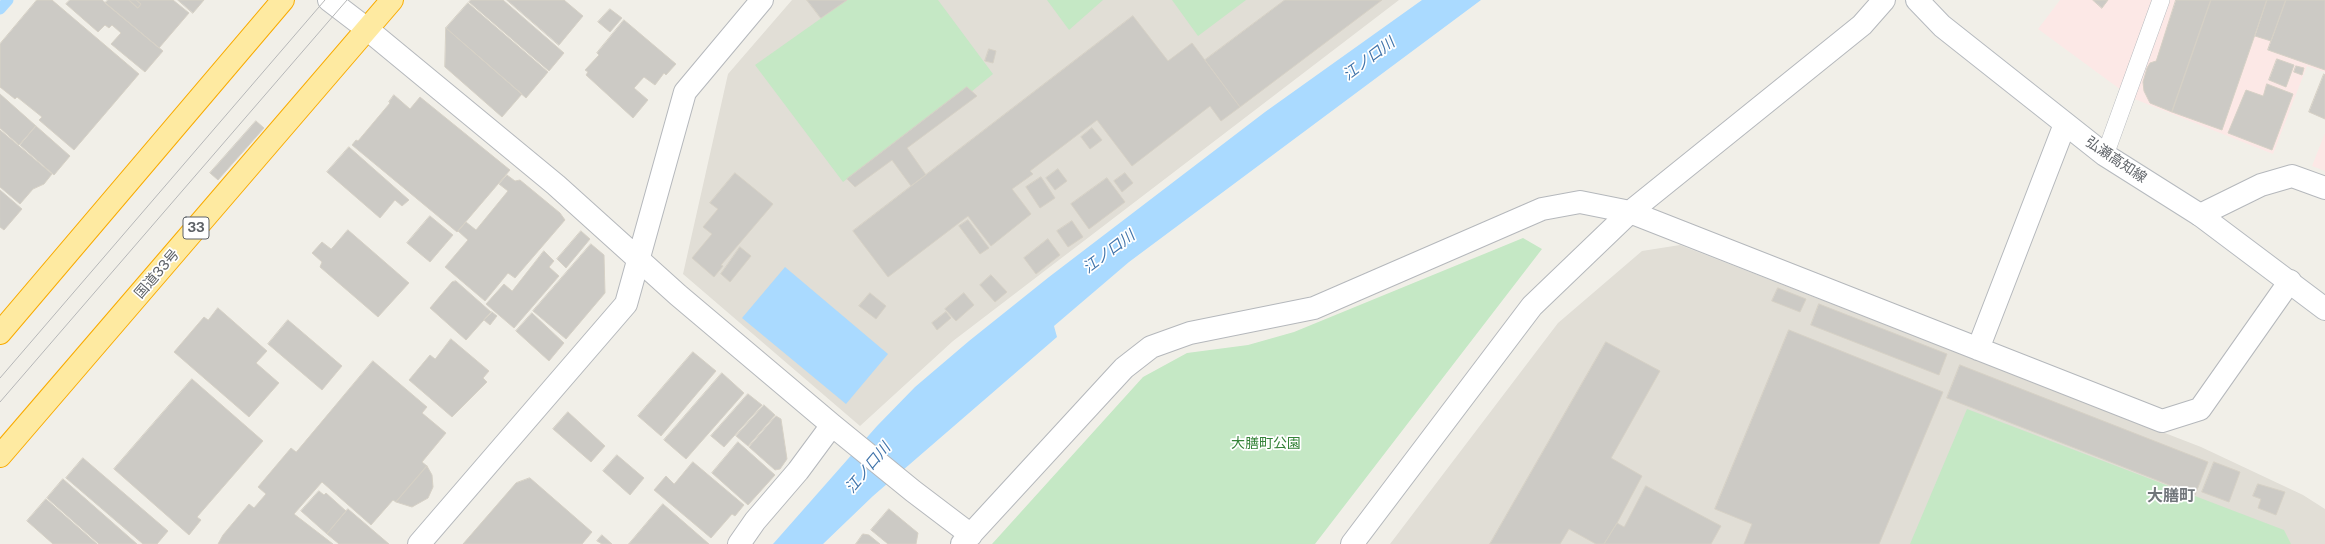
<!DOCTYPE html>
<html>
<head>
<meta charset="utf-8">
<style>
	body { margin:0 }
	canvas { display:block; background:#f1efe8 }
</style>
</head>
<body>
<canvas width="2325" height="544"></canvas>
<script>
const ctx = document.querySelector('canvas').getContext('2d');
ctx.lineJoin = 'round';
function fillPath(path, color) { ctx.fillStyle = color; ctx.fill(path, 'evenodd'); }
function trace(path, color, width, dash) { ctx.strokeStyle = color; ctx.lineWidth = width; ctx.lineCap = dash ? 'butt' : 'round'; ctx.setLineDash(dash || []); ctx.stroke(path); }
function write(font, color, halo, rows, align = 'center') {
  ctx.font = font + ' "Public Sans","Noto Sans JP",sans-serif'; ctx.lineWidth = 3.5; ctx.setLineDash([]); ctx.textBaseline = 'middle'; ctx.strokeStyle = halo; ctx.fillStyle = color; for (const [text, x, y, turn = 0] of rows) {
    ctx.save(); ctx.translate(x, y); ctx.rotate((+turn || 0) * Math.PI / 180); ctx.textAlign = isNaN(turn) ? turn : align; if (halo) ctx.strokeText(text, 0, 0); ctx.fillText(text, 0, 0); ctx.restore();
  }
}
fillPath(new Path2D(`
	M792,0H1399L953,341L860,426L683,274L728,74Z
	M1680,245L2201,447L2303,495L2325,509V544H1390L1558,323L1642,251Z`), '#e1ded6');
fillPath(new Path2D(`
	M2060,0H2325V72L2307,66L2273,154L2132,98L2038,29Z
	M2325,133V171L2312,166Z`), '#fce8e6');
fillPath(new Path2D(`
	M847,0H938L993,74L971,92L967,87L843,182L755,65Z
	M1047,0H1103L1069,30Z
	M1172,0H1246L1198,36Z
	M1523,238L1542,249L1315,544H992L1143,377L1187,353L1248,345L1294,332Z
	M1967,409L2284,530L2291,544H1910Z`), '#c5e8c5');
fillPath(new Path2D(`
	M1422,0H1481L1129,262L1054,326L1057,337L873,496L823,544H773L877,426L915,387L969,341L1049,277L1265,112Z
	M785,267L888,354L846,404L742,318Z`), '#aadaff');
trace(new Path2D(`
	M0,9L8,0`), '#aadaff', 11);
const building = new Path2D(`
	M37,0H52L139,74L74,150L39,120L42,117L17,97L15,99L0,87V44Z
	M70,0H102L163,51L145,72L111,44L121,33L112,25L109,28L105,25L98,32L66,4Z
	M108,0H129L138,8L141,4L136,0H173L189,13L159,48L105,3Z
	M129,0H136L141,4L138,8Z
	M178,0H204L193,13Z
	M471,0H503L564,53L549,71L469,2Z
	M507,0H564L583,16L559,45Z
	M807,0H847L821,18Z
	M1285,0H1382L1240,107L1205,60Z
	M2093,0H2108L2102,8Z
	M2176,0H2211L2172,112L2150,103L2144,91L2143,82L2147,68L2150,63L2156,61Z
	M2211,0H2267L2222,130L2172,112Z
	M2267,0H2286L2271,41L2255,36Z
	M2286,0H2325V70L2268,50Z
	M468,3L548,72L526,98L446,28Z
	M610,9L622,18L610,32L598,22Z
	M1133,16L1168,61L1192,43L1240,107L1221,121L1210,106L1132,166L1097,120L1030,171L1033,174L1012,189L1031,214L991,246L968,216L888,277L853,231Z
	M624,20L676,64L666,75L664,73L655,85L644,77L634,88L648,100L633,118L586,75L588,72L585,70L599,55L597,53Z
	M446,28L522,94L502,117L445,67Z
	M989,49L996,51L993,63L985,61Z
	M2277,59L2294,65L2286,87L2269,80Z
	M2296,66L2304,68L2302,75L2294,72Z
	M2324,74L2325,75V119L2309,112Z
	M2267,84L2293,94L2272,150L2228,133L2246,90L2263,96Z
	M967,87L977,96L907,148L926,175L911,186L892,160L855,187L847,179Z
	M0,94L36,126L19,145L0,128Z
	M394,95L410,109L420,97L510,170L457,232L352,145L356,140L358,141L390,103L389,102Z
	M256,121L264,128L218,180L210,173Z
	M36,126L70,156L54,175L20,145Z
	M1092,128L1102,140L1090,149L1081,137Z
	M0,130L52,174L44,184L33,189L20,204L0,187Z
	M349,147L409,200L402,206L395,200L380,218L327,172Z
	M1058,169L1067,181L1055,190L1046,178Z
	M735,173L773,204L721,265L723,266L714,277L692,258L712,234L703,227L718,209L710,203Z
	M1125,173L1133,183L1122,192L1114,181Z
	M507,175L515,181L520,180L560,213L565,220L515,278L508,273L485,301L445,267L468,240L458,231L466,222L476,230L508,191L499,184Z
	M1041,177L1055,198L1040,208L1026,187Z
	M1107,178L1125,202L1089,229L1071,204Z
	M0,190L22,209L4,230L0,227Z
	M430,216L453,235L430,262L407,243Z
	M968,220L989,248L980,254L959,226Z
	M1072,221L1083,237L1068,247L1057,231Z
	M348,230L409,283L378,317L320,267L322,262L312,253L322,242L331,249Z
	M581,231L590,239L566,268L557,259Z
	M1048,239L1060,255L1036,274L1024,258Z
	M591,244L604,255L605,293L566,339L533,311Z
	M740,247L751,256L730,282L721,274Z
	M544,251L554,261L549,267L559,276L514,328L486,304L504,284L512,291Z
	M991,275L1007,292L995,302L980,285Z
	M456,281L491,312L466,340L430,308L452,282Z
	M1778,288L1806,299L1800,312L1772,301Z
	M870,293L886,306L876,319L859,306Z
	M964,293L974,305L956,321L945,309Z
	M1819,304L1947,354L1939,375L1811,325Z
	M218,308L267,351L256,363L279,383L249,417L174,352L204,317L208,320Z
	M492,312L497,316L490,325L484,320Z
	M946,312L951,318L937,330L932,323Z
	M532,313L564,343L549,361L516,331Z
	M288,320L342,366L322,390L268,344Z
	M1789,330L1943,392L1879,544H1744L1752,524L1715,509Z
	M451,339L489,371L483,378L487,382L452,417L409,380L430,355L435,359Z
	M1606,342L1660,371L1611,458L1642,476L1617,523L1604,544H1596L1569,529L1560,544H1490Z
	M693,352L716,371L661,436L638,416Z
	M373,361L427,407L422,413L446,433L422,462L427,466L396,502L393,500L371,525L322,482L294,514L333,544H218L223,535L249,504L254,508L266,494L258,487L291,448L296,452Z
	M1960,365L2208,462L2195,495L1947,398Z
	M722,373L744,393L686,459L664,440Z
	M192,379L263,441L197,517L201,520L189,535L114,469Z
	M748,394L762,405L724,447L711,436Z
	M764,405L775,415L748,446L736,436Z
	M568,412L605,446L591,462L553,429Z
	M776,416L781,419L787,459L780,469L775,470L749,447Z
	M738,442L775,475L748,505L712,473Z
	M617,455L644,478L630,495L603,471Z
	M83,458L168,531L157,544H143L66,478Z
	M693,462L744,505L735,516L732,514L711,538L654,490L666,476L674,484Z
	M2214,462L2240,472L2229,502L2202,492Z
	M427,466L432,475L433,487L428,498L412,507L396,502Z
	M530,478L592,532L582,544H463L516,483Z
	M63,479L137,544H99L47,498Z
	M2258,484L2285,492L2276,515L2258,508L2261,499L2253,496Z
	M1646,486L1721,526L1711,544H1604L1617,523L1624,527Z
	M319,491L324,495L326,493L346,511L327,534L301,511Z
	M46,499L97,544H53L27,521Z
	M663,504L709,544H629Z
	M348,509L389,544H339L327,534Z
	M889,509L918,533L916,544H888L871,530Z
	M863,534L869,535L880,544H856Z
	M602,535L612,544H602L597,541Z`);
fillPath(building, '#cccac5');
trace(building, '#d6d1c6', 1);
const service = new Path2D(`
	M2105,155L2161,0`);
const minor = new Path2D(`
	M329,0L367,29L556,185L678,295L832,425L913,491L971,535
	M2200,215L2261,185L2292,176L2325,188
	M1978,349L2065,124
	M419,544L626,304L685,92L762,0
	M739,544L755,521L798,471L832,425
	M962,544L1124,368L1151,347L1190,333L1314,308L1542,209L1580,202L1630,212L2162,421L2200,409L2290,281
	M1352,544L1532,306L1630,212L1862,25L1884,0`);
const secondary = new Path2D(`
	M1917,0L1942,26L2105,155L2200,215L2325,309`);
const trunk = new Path2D(`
	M0,333L283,0
	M0,456L392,0`);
trace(service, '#b5b8bc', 18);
trace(minor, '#b5b8bc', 24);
trace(secondary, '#b6babf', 24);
trace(trunk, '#f9ab00', 24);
trace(service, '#fff', 17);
trace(minor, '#fff', 22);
trace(secondary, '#fff', 22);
trace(trunk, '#feeaa1', 22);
trace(new Path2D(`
	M0,378L325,0
	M0,402L347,0`), '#b6b7b8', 1);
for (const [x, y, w] of [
	[196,228,26]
]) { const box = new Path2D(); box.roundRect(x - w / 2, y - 11, w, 22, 3); ctx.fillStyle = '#fff'; ctx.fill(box); trace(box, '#5f6368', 1); }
write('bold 13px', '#5f6368', null, [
	["33",196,228]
]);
write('14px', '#5f6368', '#fff', [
	["弘瀬高知線",2116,160,34],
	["国道33号",157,274,-49]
]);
write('14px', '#348238', '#fff', [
	["大膳町公園",1266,444]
]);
write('italic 15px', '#4174aa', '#fff', [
	["江ノ口川",1369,59,-37],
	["江ノ口川",1109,252,-37],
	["江ノ口川",868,468,-50]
]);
write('bold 16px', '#70757a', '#fff', [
	["大膳町",2171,496]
]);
</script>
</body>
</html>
